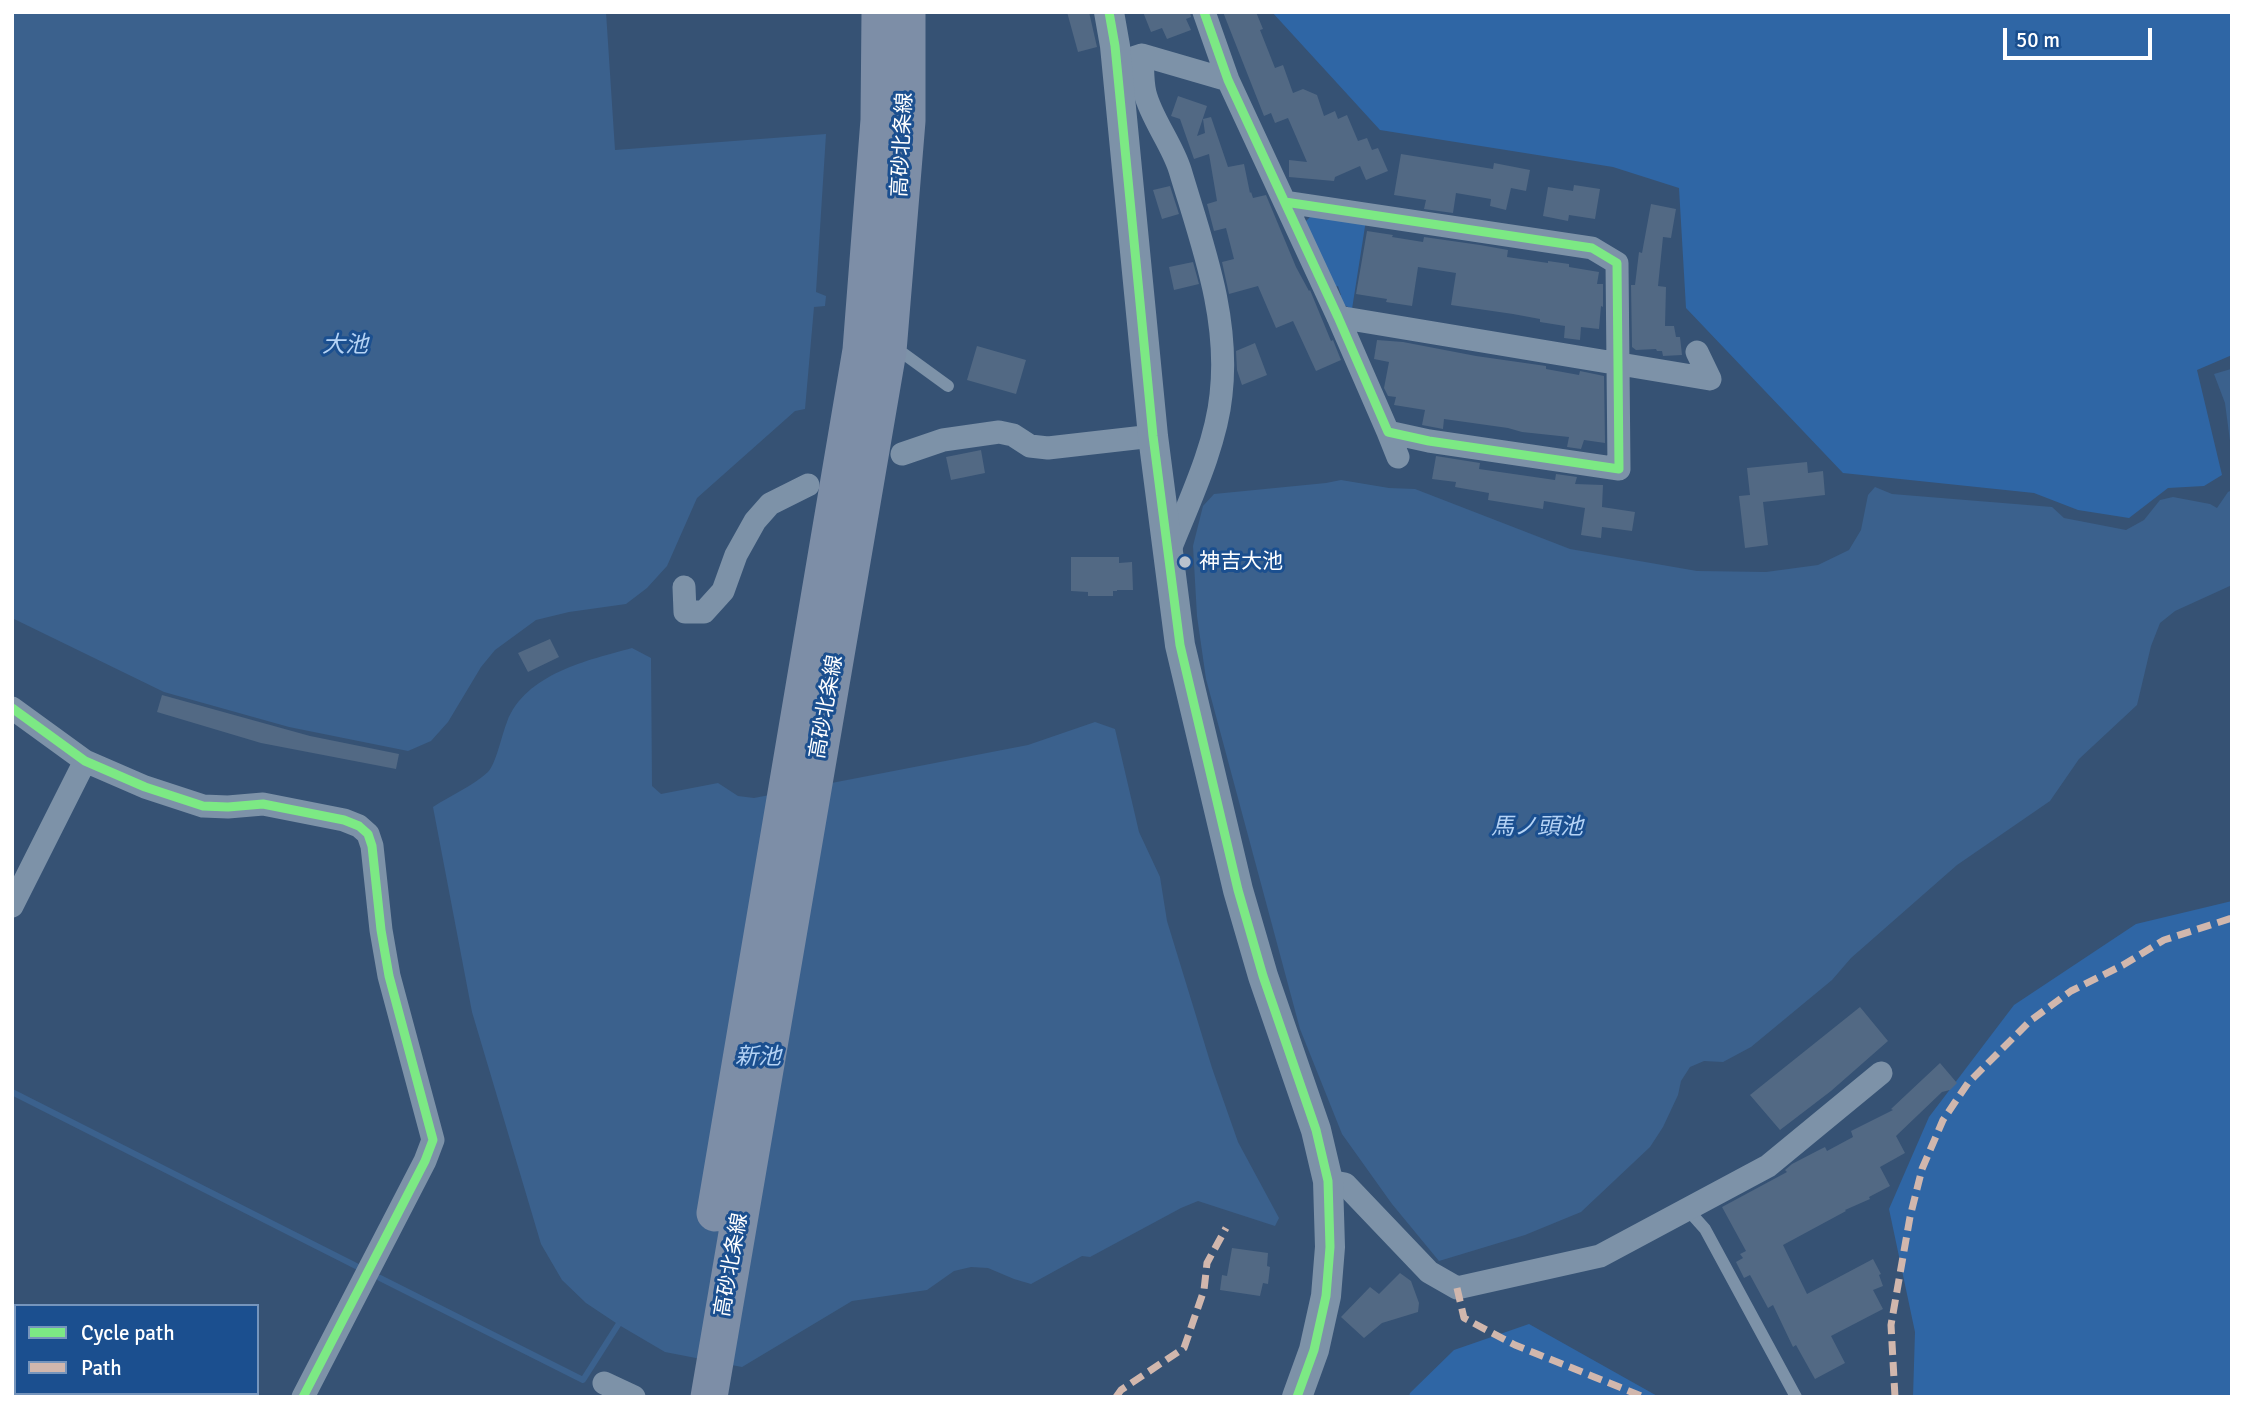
<!DOCTYPE html>
<html>
<head>
<meta charset="utf-8">
<style>
	body { margin:0 }
	#map { position:relative; width:2244px; height:1409px; overflow:hidden; background:#365274; font-family:Signika,sans-serif }
	canvas { display:block }
	.frame { position:absolute; inset:0; border:14px solid #fff; pointer-events:none }
	.legend { position:absolute; left:14px; top:1304px; width:245px; height:91px; box-sizing:border-box; background:#1b4f8f; border:2px solid #7695bc; margin:0; padding:9px 12px; list-style:none; font-size:21px; color:#fff }
	.legend li { display:flex; align-items:center; gap:14px; height:35px }
	.legend b { width:35px; border:2px solid #7695bc }
	.scale { position:absolute; left:2003px; top:28px; width:149px; height:32px; box-sizing:border-box; border:4px solid #fff; border-top:0; padding-left:9px; font-size:21px; line-height:24px; white-space:nowrap; color:#fff; -webkit-text-stroke:5px #1b4f8f; paint-order:stroke }
</style>
</head>
<body>
<div id="map">
<canvas width="2244" height="1409"></canvas>
<div class="frame"></div>
<ul class="legend">
<li><b style="height:9px;background:#7ce984"></b>Cycle path</li>
<li><b style="height:9px;background:#d1b7ad"></b>Path</li>
</ul>
<div class="scale">50 m</div>
</div>
<script>
const ctx = document.querySelector('canvas').getContext('2d');
ctx.lineJoin = 'round';
function fillPath(path, color) { ctx.fillStyle = color; ctx.fill(path, 'evenodd'); }
function trace(path, color, width, dash) { ctx.strokeStyle = color; ctx.lineWidth = width; ctx.lineCap = dash ? 'butt' : 'round'; ctx.setLineDash(dash || []); ctx.stroke(path); }
function write(font, color, halo, rows, align = 'center') {
  ctx.font = font + ' Signika,"Noto Sans JP",sans-serif'; ctx.lineWidth = 6; ctx.setLineDash([]); ctx.textBaseline = 'middle'; ctx.strokeStyle = halo; ctx.fillStyle = color; for (const [text, x, y, turn = 0] of rows) {
    ctx.save(); ctx.translate(x, y); ctx.rotate((+turn || 0) * Math.PI / 180); ctx.textAlign = isNaN(turn) ? turn : align; if (halo) ctx.strokeText(text, 0, 0); ctx.fillText(text, 0, 0); ctx.restore();
  }
}
fillPath(new Path2D(`
	M1272,12H2232V355L2197,370L2222,475L2204,486L2168,488L2129,518L2078,510L2034,493L1843,473L1686,308L1679,188L1613,167L1380,130Z
	M1314,213L1366,220L1352,309L1340,303L1336,297L1341,295L1338,286L1332,288L1303,224Z
	M2232,901V1397H1913L1915,1332L1889,1209L1929,1117L2014,1005L2136,924Z
	M1529,1324L1659,1397H1409L1410,1393L1454,1350Z`), '#2f66a5');
fillPath(new Path2D(`
	M12,12H606L615,150L826,134L816,292L826,296L825,306L814,307L805,409L795,411L697,498L667,566L647,588L626,604L569,612L536,620L495,650L481,667L448,722L431,741L408,751L289,727L164,692L12,618Z
	M2231,369H2232V456L2225,403L2214,374Z
	M1341,480L1389,488L1415,489L1570,549L1697,571L1766,572L1818,565L1849,550L1861,530L1868,495L1875,487L1892,494L2052,507L2064,518L2126,530L2144,520L2160,500L2173,497L2210,504L2217,508L2228,492L2232,490V585L2175,611L2160,623L2151,646L2137,705L2079,759L2050,801L1957,865L1851,958L1832,980L1751,1047L1723,1062L1704,1061L1690,1067L1681,1081L1678,1095L1663,1127L1650,1147L1581,1212L1525,1235L1439,1261L1392,1204L1342,1134L1300,1029L1206,679L1197,616L1193,546L1203,506L1214,494L1326,483Z
	M632,648L651,658L652,786L661,794L718,783L738,796L754,798L1028,745L1095,722L1115,729L1139,832L1160,877L1167,921L1212,1068L1238,1142L1279,1218L1275,1226L1198,1201L1181,1208L1090,1257L1082,1256L1031,1284L1014,1279L988,1268L971,1267L954,1271L927,1290L852,1301L742,1367L665,1352L619,1325L586,1303L562,1280L541,1244L472,1012L433,807C450,796 474,785 488,772C496,764 502,734 507,722C525,674 588,660 632,648Z`), '#3b618d');
trace(new Path2D(`
	M12,1092L360,1268
	M380,1278L583,1380L618,1325`), '#3b618d', 6);
fillPath(new Path2D(`
	M1067,12H1089L1097,47L1078,52Z
	M1143,12H1190L1191,17L1186,19L1191,30L1167,39L1162,28L1151,32Z
	M1223,12H1256L1263,29L1260,30L1275,68L1283,65L1293,93L1303,89L1317,95L1324,116L1335,111L1338,119L1347,115L1358,141L1367,138L1372,150L1378,148L1388,171L1366,180L1360,166L1335,177L1334,181L1289,177V160L1307,162L1288,118L1275,123L1271,113L1264,116Z
	M1178,96L1207,106L1197,136L1205,133L1203,119L1211,117L1228,167L1244,164L1250,193L1251,192L1253,198L1266,195L1296,267L1309,291L1310,290L1331,341L1333,340L1341,360L1316,371L1293,321L1276,328L1258,286L1229,294L1222,262L1234,259L1226,228L1214,231L1207,204L1217,201L1209,154L1194,159L1180,119L1171,116Z
	M1401,154L1493,169L1494,163L1530,170L1526,191L1511,188L1506,210L1490,206L1491,199L1456,193L1453,213L1424,209L1426,200L1394,195Z
	M1574,185L1600,189L1595,219L1569,215L1568,221L1543,216L1548,187L1573,191Z
	M1170,186L1179,214L1162,219L1153,190Z
	M1651,204L1676,209L1671,238L1663,237L1658,286L1666,287L1665,326H1674L1676,337H1680L1682,355L1663,356L1662,351H1657L1656,349L1636,350L1632,347L1631,285H1635L1639,252L1642,253Z
	M1367,231L1393,235L1392,237L1423,242L1424,237L1480,245L1508,250L1507,257L1548,263V261L1569,264V267L1599,272L1597,284H1603V307L1601,306L1599,329L1581,327L1580,340L1564,338L1565,326L1540,322V319L1513,314L1451,305L1456,273L1418,267L1412,306L1386,302L1387,299L1356,294Z
	M1193,262L1199,284L1174,290L1169,267Z
	M1377,340L1403,342L1476,356L1546,366V369L1579,375L1580,371L1604,376L1605,443L1584,440L1581,449L1567,447L1569,437L1522,432L1508,428L1444,419L1443,429L1422,425L1425,410L1394,405L1396,397L1388,396L1384,388L1389,362L1374,359Z
	M1255,343L1267,375L1242,385L1237,370L1236,351Z
	M977,346L1026,360L1016,394L967,380Z
	M981,450L985,473L951,480L946,457Z
	M1436,456L1480,463L1479,469L1555,480L1556,474L1577,477L1575,484L1603,485L1602,507L1635,512L1632,531L1602,527L1601,538L1581,535L1585,508L1544,501L1543,509L1488,500L1489,493L1455,487L1456,482L1432,479Z
	M1807,462L1808,473L1823,471L1825,495L1763,502L1768,545L1745,548L1739,496L1750,495L1747,468Z
	M1071,557H1119V563L1132,562L1133,590H1117V591H1113V596H1088V592L1071,591Z
	M550,639L559,657L528,672L518,653Z
	M162,695L310,736L399,754L396,769L261,743L157,712Z
	M1860,1007L1888,1041L1831,1091L1780,1130L1750,1095Z
	M1940,1063L1957,1083L1950,1090L1942,1092L1896,1136L1905,1153L1880,1167L1890,1186L1869,1197L1870,1199L1845,1210L1846,1211L1783,1245L1807,1294L1873,1259L1881,1274L1879,1275L1883,1286L1873,1290L1883,1309L1831,1336L1845,1363L1815,1379L1796,1345L1793,1347L1773,1305L1768,1308L1750,1275L1744,1278L1736,1262L1743,1258L1740,1254L1746,1251L1722,1207L1787,1172L1785,1170L1792,1164L1817,1151L1825,1147L1827,1151L1853,1137L1851,1131L1893,1110L1891,1109Z
	M1232,1248L1268,1253L1267,1266L1270,1267L1268,1284L1263,1283L1260,1296L1220,1290L1222,1275L1227,1276Z
	M1400,1273L1411,1281L1419,1303L1418,1312L1382,1323L1364,1338L1341,1317L1370,1287L1379,1294Z`), '#526984');
trace(new Path2D(`
	M891,351L904,354L948,386
	M1688,1210L1705,1229L1796,1397`), '#7d92a8', 12);
trace(new Path2D(`
	M1204,12L1228,80L1338,317L1388,432L1429,441L1619,469L1617,263L1592,248L1285,202
	M1142,55C1143,67 1142,81 1145,93C1151,118 1172,144 1180,170C1202,244 1230,317 1221,395C1216,446 1188,504 1169,552
	M1130,59L1142,55L1228,80
	M1338,317L1710,379L1697,352
	M1388,432L1398,457
	M902,454L943,440L999,432L1013,435L1030,446L1048,448L1153,436
	M684,587L685,612H704L723,591L736,555L755,521L770,504L808,485
	M12,708L85,761L145,787L203,806L228,807L263,804L344,820L359,826L368,834L372,846L381,930L389,976L433,1140L425,1161L303,1397
	M12,906L85,761
	M1328,1181L1345,1184L1429,1272L1457,1288L1600,1256L1768,1166L1881,1073
	M12,1380L16,1381
	M604,1383L634,1397
	M39,1393L45,1397`), '#7d92a8', 23);
trace(new Path2D(`
	M1109,12L1115,46L1153,436L1180,645L1238,890L1263,976L1316,1130L1328,1181L1330,1247L1326,1296L1314,1350L1297,1397`), '#7d92a8', 30);
trace(new Path2D(`
	M715,1213L861,350L879,120L880,12
	M709,1397L888,351L907,121V12`), '#7d8ea7', 37);
trace(new Path2D(`
	M1457,1288L1464,1318L1515,1345L1644,1397
	M1116,1397L1121,1390L1184,1348L1204,1290L1207,1263L1226,1228
	M1895,1397L1891,1325L1910,1217L1922,1169L1943,1120L1968,1083L2030,1021L2071,991L2123,965L2164,940L2232,918`), '#d1b7ad', 7, [14, 7]);
trace(new Path2D(`
	M1109,12L1115,46L1153,436L1180,645L1238,890L1263,976L1316,1130L1328,1181L1330,1247L1326,1296L1314,1350L1297,1397
	M1204,12L1228,80L1338,317L1388,432L1429,441L1619,469L1617,263L1592,248L1285,202
	M12,708L85,761L145,787L203,806L228,807L263,804L344,820L359,826L368,834L372,846L381,930L389,976L433,1140L425,1161L303,1397`), '#7ce984', 9);
for (const [x, y, r, color] of [
	[1185,562,7,"#b9c2ce"]
]) { const dot = new Path2D(); dot.arc(x, y, r, 0, 2 * Math.PI); ctx.fillStyle = color; ctx.fill(dot); trace(dot, '#1b4f8f', 2.5); }
write('21px', '#fff', '#1b4f8f', [
	["高砂北条線",903,145,-87],
	["高砂北条線",827,707,-80],
	["高砂北条線",732,1265,-80]
]);
write('21px', '#fff', '#1b4f8f', [
	["神吉大池",1199,562]
], 'left');
write('italic 23px', '#b5d3f5', '#1b4f8f', [
	["大池",345,346],
	["馬ノ頭池",1537,828],
	["新池",758,1058]
]);
</script>
</body>
</html>
